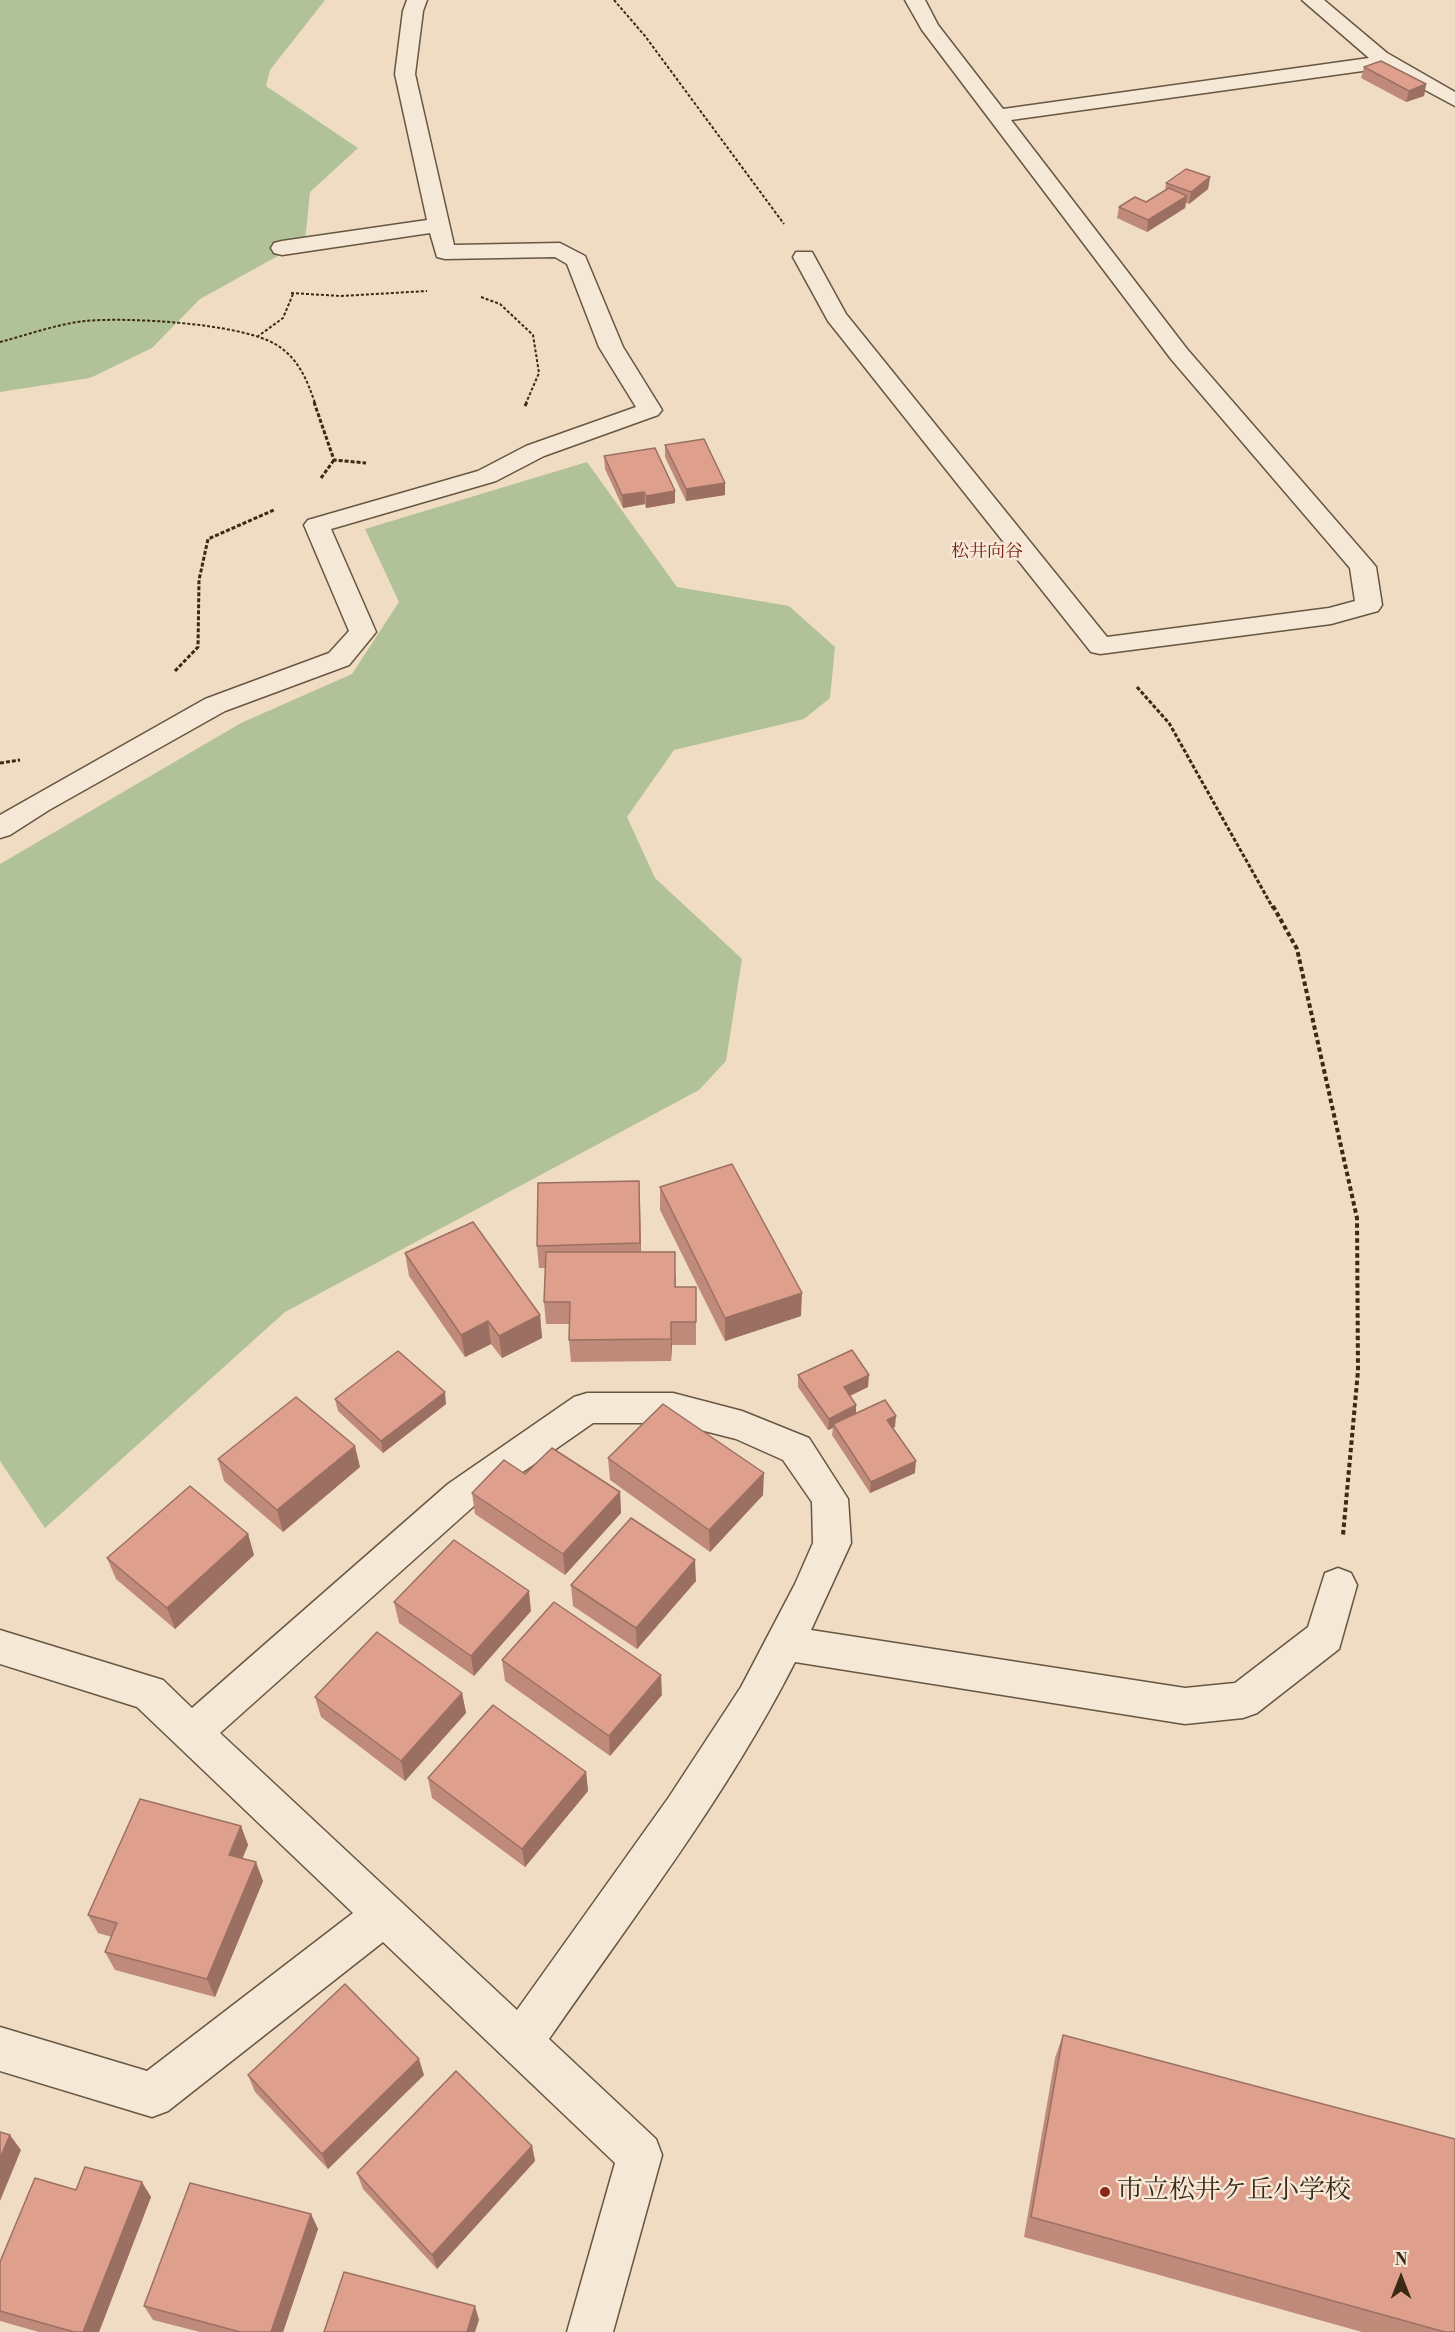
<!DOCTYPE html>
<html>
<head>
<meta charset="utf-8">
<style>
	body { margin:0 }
	#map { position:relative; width:1455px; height:2332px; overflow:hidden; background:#efdcc2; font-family:"Libre Bodoni",serif }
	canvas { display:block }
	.north { position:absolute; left:1371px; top:2248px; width:60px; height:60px; -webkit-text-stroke:4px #f5e8d7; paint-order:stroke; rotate:0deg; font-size:16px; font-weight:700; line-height:24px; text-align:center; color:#3a2915 }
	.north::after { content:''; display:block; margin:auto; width:21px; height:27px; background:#3a2915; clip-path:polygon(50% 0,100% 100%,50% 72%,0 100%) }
</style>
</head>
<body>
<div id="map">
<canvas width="1455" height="2332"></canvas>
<div class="north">N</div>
</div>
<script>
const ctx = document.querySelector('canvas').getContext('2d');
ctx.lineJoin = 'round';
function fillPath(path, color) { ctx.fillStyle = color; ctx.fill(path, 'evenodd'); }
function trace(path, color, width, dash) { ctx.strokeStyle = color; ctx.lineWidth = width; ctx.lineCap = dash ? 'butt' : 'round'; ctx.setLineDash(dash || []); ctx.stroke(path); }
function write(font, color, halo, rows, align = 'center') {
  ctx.font = font + ' "Libre Bodoni","Noto Serif JP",serif'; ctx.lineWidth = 5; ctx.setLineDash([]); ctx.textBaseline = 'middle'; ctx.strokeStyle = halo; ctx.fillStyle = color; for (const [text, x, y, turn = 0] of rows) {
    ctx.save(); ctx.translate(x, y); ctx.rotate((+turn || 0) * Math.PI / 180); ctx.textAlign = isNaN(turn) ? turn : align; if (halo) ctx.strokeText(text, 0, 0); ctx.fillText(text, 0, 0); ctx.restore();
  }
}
fillPath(new Path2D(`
	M0,0H325L270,70L266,86L358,148L310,192L305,241L200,299L152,348L90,378L0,392Z
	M587,462L677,587L789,606L835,647L830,698L804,719L674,750L627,817L655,878L742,959L726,1061L699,1090L285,1312L45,1528L0,1461V864L241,723L352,674L399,602L365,529Z`), '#b2c298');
const minor = new Path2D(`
	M407,0H427L423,11L415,74L454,245L560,243L585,256L623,347L662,410L658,415L544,456L496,481L331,529L376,632L349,665L225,711L49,810L10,835L0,838V815L205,699L329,653L349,631L304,525L308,520L478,471L526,446L636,407L599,347L567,264L555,257L445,259L437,257L430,233L282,255L274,253L271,248L274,243L282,241L427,220L395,74L403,11Z
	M905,0H925L938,25L1003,109L1369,58L1302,0H1324L1387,53L1455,92V106L1384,68L1011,120L1187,349L1372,562L1376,567L1382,605L1378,611L1331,624L1100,654L1091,652L828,321L793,257L796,252H812L846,314L1107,637L1329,608L1355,601L1350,568L1171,359L922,30Z
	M587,1393H673L742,1411L809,1438L848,1499L851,1543L811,1630L1185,1688L1235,1683L1308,1627L1325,1573L1338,1568L1351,1573L1357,1585L1339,1649L1257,1713L1243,1718L1185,1724L795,1662C727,1796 634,1916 549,2039L656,2139L662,2155L613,2332H567L615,2163L383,1942L168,2111L152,2117L0,2071V2027L147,2071L353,1913L137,1707L0,1664V1630L163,1680L192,1708L448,1484L574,1397ZM593,1423H673L736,1439L783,1460L812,1502L813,1543L795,1584L741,1687L669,1797L517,2010L220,1733L474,1506Z`);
trace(minor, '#675640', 3);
trace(new Path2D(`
	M614,0L645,36L784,224
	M291,293L341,296L427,291
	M481,297L500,304L533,335L539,373L526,403
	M257,337L283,318L293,294
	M0,342C27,335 57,324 85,321C127,317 239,323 275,344C298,357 307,380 315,403`), '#3a2915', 2, [3, 2]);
trace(new Path2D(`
	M314,402L334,460L366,463
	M525,406L527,402
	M321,478L334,460
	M175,671L198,647L199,580L208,539L274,510
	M1137,687L1169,723L1273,908
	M0,763L20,760`), '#3a2915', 3, [4, 2]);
trace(new Path2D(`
	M1273,906L1297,949L1357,1218L1358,1371L1343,1535`), '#3a2915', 4, [4.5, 3]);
fillPath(minor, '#f5e8d7');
fillPath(new Path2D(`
	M1364,67L1426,84L1424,96L1406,102L1361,78Z
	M1210,177L1208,189L1189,204L1186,203L1185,208L1147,232L1117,218L1119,207L1146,202L1165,191L1166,183Z
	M665,445L725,495L686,501L665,457Z
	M604,456L675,491V503L646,508L645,504L623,508L605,469Z
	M660,1187L801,1316L725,1341L660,1210Z
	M640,1204L641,1252L676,1275V1287H696V1345H672L671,1361L571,1362L569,1340L570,1324H546L544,1302L545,1268H539L537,1246Z
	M405,1253L540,1315L542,1338L502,1358L491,1344L465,1357L409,1276Z
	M798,1375L868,1387L850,1396L856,1405V1414L895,1427L893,1428L915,1473L870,1493L832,1435L833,1428L828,1430L798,1387Z
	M335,1399L446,1404L383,1453L338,1411Z
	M608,1458L763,1495L710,1552L610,1480Z
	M218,1459L360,1467L283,1532L224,1481Z
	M525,1474L620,1492L621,1513L565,1575L475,1514L472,1493Z
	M248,1534L254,1555L175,1629L116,1579L107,1558Z
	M696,1581L637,1649L573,1606L571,1585Z
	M394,1602L531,1611L474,1676L399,1623Z
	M502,1660L662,1695L610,1756L505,1681Z
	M462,1693L466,1713L405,1781L321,1717L315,1697Z
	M586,1772L588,1791L525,1867L432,1798L428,1778Z
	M241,1826L248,1845L242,1859L263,1881L215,1997L115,1970L105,1952L112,1937L98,1933L88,1915Z
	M1063,2035L1455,2332H1362L1024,2237L1055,2058Z
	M248,2075H424L328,2169L255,2092Z
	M532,2146L535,2161L437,2269L363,2189L357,2173Z
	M76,2190L151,2197L99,2332H39L0,2321V2262Z
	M311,2214L318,2229L283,2332H200L153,2320L144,2306Z`), '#bf8a79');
fillPath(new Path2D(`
	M1426,84L1424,96L1406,102L1409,91Z
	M1210,177L1208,189L1189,204L1191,192Z
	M1187,196L1185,208L1147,232L1148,220Z
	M725,483V495L686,501V489Z
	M675,491V503L646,508V496Z
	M644,492L645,504L623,508L622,495Z
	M639,1181L640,1204L641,1266L640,1243Z
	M802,1293L801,1316L725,1341V1318Z
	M540,1315L542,1338L502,1358L499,1336Z
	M488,1321L491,1344L465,1357L461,1335Z
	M671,1322L672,1345L671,1361Z
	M869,1375L868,1387L843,1399L844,1387Z
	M445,1392L446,1404L383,1453L381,1441Z
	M856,1405V1417L833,1424V1428L828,1430L829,1419Z
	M896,1416L895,1427L886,1431L887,1420Z
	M355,1446L360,1467L283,1532L277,1510Z
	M916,1461L915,1473L870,1493L871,1482Z
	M764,1473L763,1495L710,1552L709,1530Z
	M620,1492L621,1513L565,1575L563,1554Z
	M248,1534L254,1555L175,1629L167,1608Z
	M695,1560L696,1581L637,1649L636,1628Z
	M529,1591L531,1611L474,1676L471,1656Z
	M661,1675L662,1695L610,1756L609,1736Z
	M462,1693L466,1713L405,1781L401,1761Z
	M586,1772L588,1791L525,1867L522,1849Z
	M241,1826L248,1845L236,1874L229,1855Z
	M256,1862L263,1881L215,1997L207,1979Z
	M419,2059L424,2075L328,2169L322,2154Z
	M10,2135L21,2150L0,2201V2158Z
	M532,2146L535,2161L437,2269L432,2255Z
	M142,2182L151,2197L99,2332H83Z
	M311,2214L318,2229L283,2332H271Z
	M475,2306L479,2320L475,2332H467Z`), '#9b7063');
const building = new Path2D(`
	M1381,61L1426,84L1409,91L1364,67Z
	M1186,169L1210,177L1191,192L1166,183Z
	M1169,188L1187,196L1148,220L1119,207L1135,197L1146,202Z
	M704,439L725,483L686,489L665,445Z
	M655,448L675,491L646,496L644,492L622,495L604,456Z
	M732,1164L802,1293L725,1318L660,1187Z
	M639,1181L640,1243L537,1246L538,1183Z
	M473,1222L540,1315L499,1336L488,1321L461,1335L405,1253Z
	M546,1252H675V1287H696V1322H671V1339L569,1340L570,1302H544Z
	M852,1350L869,1375L844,1387L856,1405L829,1419L798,1375Z
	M398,1351L445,1392L381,1441L335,1399Z
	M296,1397L355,1446L277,1510L218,1459Z
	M885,1400L896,1416L887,1420L916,1461L871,1482L833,1424Z
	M663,1404L764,1473L709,1530L608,1458Z
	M552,1448L620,1492L563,1554L472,1493L504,1460L525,1474Z
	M190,1486L248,1534L167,1608L107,1558Z
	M631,1518L695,1560L636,1628L571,1585Z
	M454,1540L529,1591L471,1656L394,1602Z
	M554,1602L661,1675L609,1736L502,1660Z
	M377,1632L462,1693L401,1761L315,1697Z
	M493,1705L586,1772L522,1849L428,1778Z
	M140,1799L241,1826L229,1855L256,1862L207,1979L105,1952L117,1923L88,1915Z
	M345,1984L419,2059L322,2154L248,2075Z
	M1063,2035L1455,2139V2332H1445L1031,2217Z
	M456,2071L532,2146L432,2255L357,2173Z
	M0,2132L10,2135L0,2158Z
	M85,2167L142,2182L83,2332H74L0,2311V2262L35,2178L76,2190Z
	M190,2183L311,2214L271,2332H240L144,2306Z
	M344,2272L475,2306L467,2332H324Z`);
fillPath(building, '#dea08d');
trace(building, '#9b7063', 1.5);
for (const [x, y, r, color] of [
	[1105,2192,6,"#8f2418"]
]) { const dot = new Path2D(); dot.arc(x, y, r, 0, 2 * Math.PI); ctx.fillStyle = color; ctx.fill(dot); trace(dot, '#f5e8d7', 2); }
write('18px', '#7a1f14', '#f5e8d7', [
	["松井向谷",987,553]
]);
write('26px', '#3a2915', '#f5e8d7', [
	["市立松井ケ丘小学校",1117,2192]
], 'left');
</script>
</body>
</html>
